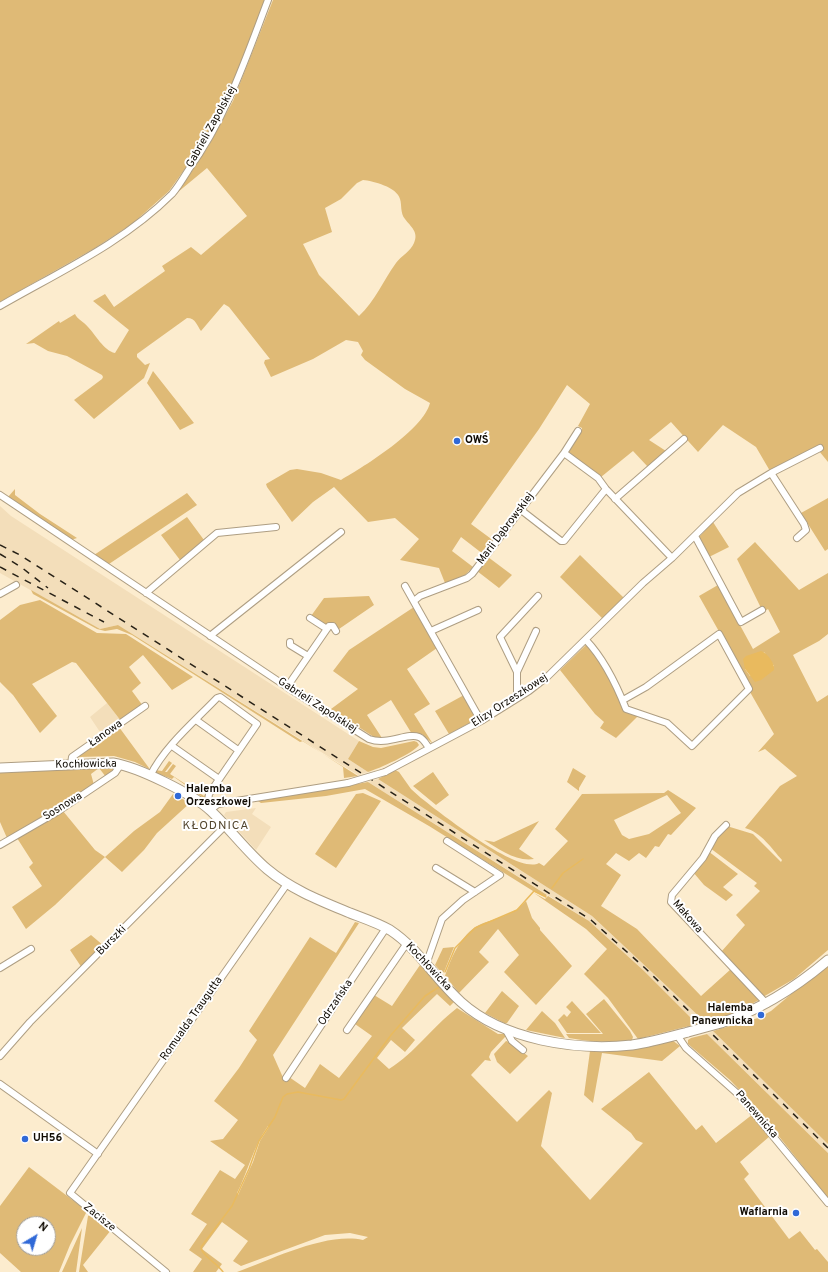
<!DOCTYPE html>
<html>
<head>
<meta charset="utf-8">
<style>
	body { margin:0 }
	#map { position:relative; width:828px; height:1272px; overflow:hidden; background:#fcecce; font-family:Overpass,sans-serif }
	canvas { display:block }
	.north { position:absolute; left:16px; top:1216px; width:40px; height:40px; box-sizing:border-box; background:#fff; border:1px solid #9f9d9a; border-radius:50%; rotate:38deg; font-size:11px; font-weight:700; line-height:16px; text-align:center; color:#100b03 }
	.north::after { content:''; display:block; margin:auto; width:14px; height:18px; background:#3069d7; clip-path:polygon(50% 0,100% 100%,50% 72%,0 100%) }
</style>
</head>
<body>
<div id="map">
<canvas width="828" height="1272"></canvas>
<div class="north">N</div>
</div>
<script>
const ctx = document.querySelector('canvas').getContext('2d');
ctx.lineJoin = 'round';
function fillPath(path, color) { ctx.fillStyle = color; ctx.fill(path, 'evenodd'); }
function trace(path, color, width, dash) { ctx.strokeStyle = color; ctx.lineWidth = width; ctx.lineCap = dash ? 'butt' : 'round'; ctx.setLineDash(dash || []); ctx.stroke(path); }
function write(font, color, halo, rows, align = 'center') {
  ctx.font = font + ' Overpass,sans-serif'; ctx.lineWidth = 4; ctx.setLineDash([]); ctx.textBaseline = 'middle'; ctx.strokeStyle = halo; ctx.fillStyle = color; for (const [text, x, y, turn = 0] of rows) {
    ctx.save(); ctx.translate(x, y); ctx.rotate((+turn || 0) * Math.PI / 180); ctx.textAlign = isNaN(turn) ? turn : align; if (halo) ctx.strokeText(text, 0, 0); ctx.fillText(text, 0, 0); ctx.restore();
  }
}
fillPath(new Path2D(`
	M0,506L11,516L359,741L348,759L368,772L358,775L118,625L100,629L0,573Z
	M107,703L121,721L102,735L90,717Z
	M378,779L592,916L704,1021L697,1024L643,970L589,921L368,782Z
	M256,808L252,814L271,827L256,850L224,815L226,812Z
	M713,1031L827,1142L828,1153L707,1034Z`), '#f3deba');
fillPath(new Path2D(`
	M0,0H266L231,92L202,145L169,191L132,224L95,248L0,302Z
	M273,0H828V462L819,451L770,471L756,447L723,425L698,452L671,422L649,440L666,451L648,467L633,451L601,477L567,452L582,431V428L578,426L590,404L567,385L539,429L471,524L494,541L483,554L461,537L452,551L473,567L464,576L445,583L439,568L400,560L419,539L395,518L368,522L334,487L313,502L292,522L267,487L266,484L290,470L297,469L321,473L341,480C365,466 423,430 430,403L405,389L365,360L361,355L363,351L358,342L346,340L313,359L271,377L264,363L265,360L270,359L229,307L224,304L201,331C197,326 196,318 187,318L137,354V357L145,365L150,363L144,378L94,419L74,400L102,379L103,377L102,375L67,356L48,351L34,343L26,344L59,321L60,323L75,314C77,319 84,322 88,327C95,334 104,351 115,353L129,330L93,301L105,294L114,307L165,271L162,266L191,247L201,255L247,216L207,168L178,192L208,147L233,101ZM363,180C373,181 397,187 400,199C402,205 400,213 405,219C411,227 419,232 414,243C411,251 401,256 396,263C383,281 375,301 359,316L319,275L303,244L332,232L325,208L341,199L357,183Z
	M153,371L194,423L180,430L147,383Z
	M15,489V495L40,514L77,538L71,540L8,497Z
	M187,493L197,505L109,564L94,555Z
	M828,498V549L825,551L801,513Z
	M187,517L204,540L180,560L161,535Z
	M713,522L729,547L709,557L698,538Z
	M755,542L799,590L828,573V634L819,641L793,655L817,702L828,695V950L794,979L763,997L721,952L745,925L736,915L760,891L754,886L757,883L710,848L716,837L727,827H730L753,834L781,862L782,860C772,849 761,832 745,828L780,786L797,776L765,749L758,752L774,734L750,692L752,690L699,596L718,585L753,649L780,632L768,609L765,611L761,608L737,559ZM764,652L774,666L750,676L745,669Z
	M580,555L624,598L603,619L560,577Z
	M488,557L512,575L499,588L477,571Z
	M31,590L100,629L118,625L358,776L344,778L343,767L303,741L300,742L132,635L117,629L105,631L97,629L33,594Z
	M369,596L374,605L339,629L332,622L327,626L311,616L324,598Z
	M40,600L97,633L126,634L193,677L172,690L143,655L129,667L141,683L132,691L143,706L121,721L76,663L72,662L32,684L57,716L40,733L13,695L0,682V620L20,605Z
	M414,607L437,648L407,669L430,704L414,714L433,744L422,734H412L391,700L367,715L382,738L374,737L331,709L358,689L333,671L349,650Z
	M587,644L607,674L625,711L638,716L616,738L600,728L604,722L595,714L560,670Z
	M464,695L477,719L449,734L435,711Z
	M119,727L149,768V769L135,762L114,756L79,757L80,754Z
	M359,741L373,747L381,748L414,741L417,742L419,745C414,753 378,769 368,772L348,759Z
	M169,761L172,763L165,772H167L173,764L176,766L170,774L204,796L208,791L205,799L174,777L172,779L156,773L155,770L162,771Z
	M111,766L115,770L106,777L99,768L91,774L94,785L7,838L0,822V773Z
	M573,768L586,776L579,788V791L567,782Z
	M395,770L399,772L411,789L421,798C439,812 518,875 539,863L544,866L568,841L555,829L582,794L664,793L668,790L696,808L671,835L668,834L659,847L655,846L646,858L639,853L629,861L616,853L606,864L621,875L601,906L637,929L701,996L731,969L761,999L730,1015L704,1021L592,916L378,779ZM667,795L681,813L649,834L629,839L622,835L614,820Z
	M433,772L449,795L436,805L413,786Z
	M368,782L547,895L545,897L533,891L429,826L365,789L326,796L261,803L258,801Z
	M363,793L381,801L336,868L315,854L356,794Z
	M173,794L190,803L157,833L144,850L122,872L105,857L55,905L26,929L12,907L42,886L29,867L33,863L17,838L63,811L95,850L105,857L134,831L160,812Z
	M539,821L519,849L534,859C516,862 499,849 484,840L494,842Z
	M708,851L738,874L723,887L733,895L726,901L704,885L693,872Z
	M534,893L545,899L548,896L589,921L643,970L697,1024L638,1039L608,998L584,974L607,949L586,929Z
	M526,901L532,918L540,928V930L572,966L536,1005L504,972L519,955L498,929L479,952L489,962L459,993L445,976C451,958 461,934 479,925C497,917 512,917 526,901Z
	M355,922L359,923L273,1055L285,1082L289,1077L305,1088L320,1064L339,1078L372,1036L355,1024L374,995L392,1006L420,965L454,1002L450,1006L437,994L402,1028L415,1040L405,1052L391,1040L377,1058L389,1069C416,1052 432,1027 457,1008L498,1034H505V1037L491,1052L489,1057L491,1061L485,1060L471,1075L517,1122L549,1090L552,1093L541,1146L590,1200L643,1143L636,1140L631,1133L601,1109L649,1072L696,1130L702,1125L716,1143L753,1114L770,1136L740,1162L749,1174L744,1179L789,1239L800,1231L815,1250L817,1249L828,1262V1272H237C273,1259 326,1232 363,1240L368,1237L350,1233L325,1235L241,1266L233,1261L248,1241L222,1222L202,1249L222,1264L216,1272H193L202,1259L189,1250L207,1224L191,1214L220,1170L235,1179L245,1165L210,1141L223,1139L238,1120L214,1101L239,1068L257,1040L249,1031L310,937L336,953ZM268,1126L269,1127L260,1141L253,1162L238,1195L237,1193C248,1171 253,1147 268,1126Z
	M91,935L104,946L82,968L70,950Z
	M454,947L444,972L442,973L435,965L443,948Z
	M828,963V1144L713,1031L758,1018L771,1011Z
	M502,991L519,1006L507,1023H504L485,1013Z
	M604,999L630,1031L633,1037L632,1040C611,1043 589,1042 569,1038L566,1034H603L586,1014Z
	M572,1001L601,1033H567L558,1020L564,1014L567,1017L571,1012L566,1007Z
	M542,1011L555,1023L565,1038L526,1030Z
	M707,1034L828,1153V1198L754,1105L730,1080L688,1044V1040L691,1038Z
	M672,1040L680,1046L662,1061L602,1053L593,1103L584,1095L590,1051L634,1049Z
	M506,1041L509,1042L528,1056L510,1074L497,1062L494,1054Z
	M29,1167L87,1211L70,1245L59,1272H21L0,1253V1206ZM24,1224H48V1248H24Z
	M91,1214L111,1230L83,1265L88,1272H79L88,1216Z
	M82,1228L76,1272H62Z`), '#dfba76');
fillPath(new Path2D(`
	M761,651C767,653 775,663 774,670L761,680L755,682L745,669L743,659L746,656Z`), '#e9ba5e');
trace(new Path2D(`
	M552,888L563,873L583,859
	M445,972L455,948L475,928L517,910L534,891L546,897
	M223,1272C218,1264 201,1255 201,1247L232,1206L249,1169L259,1141L275,1117L283,1097L287,1094L298,1092L341,1100L344,1099L391,1035L425,996L439,987`), '#e9ba5e', 1.5);
const street = new Path2D(`
	M0,306C59,272 123,243 172,194C178,187 184,177 189,169C226,118 246,58 268,0
	M564,453L598,478L606,489L672,558
	M771,473L804,524L806,530L797,538
	M0,495L287,687L369,739C388,746 407,732 419,737C424,739 426,744 429,748
	M615,499L684,439
	M521,510L561,541H564L606,489
	M695,536L741,622L762,610
	M405,586L481,721
	M146,593L217,533L276,527
	M0,594L16,585
	M414,601L420,596L467,578L472,574L564,453L578,431
	M310,618L327,629
	M431,631L478,610
	M210,636L341,532
	M586,640C604,659 617,686 626,709L667,723L692,746L749,689L719,634L646,687L623,700
	M290,642V645L308,656
	M517,672L500,637L538,596
	M287,687L329,626H333L336,631
	M517,698V672L536,631
	M196,720L238,750
	M172,746L219,779
	M71,764L72,757L145,706
	M385,772L481,721L529,691L547,677L643,583L672,558L738,493L771,473L820,448
	M150,776C165,746 194,722 217,698L220,697L257,724L209,794L207,808
	M210,810L218,804L348,783
	M726,825L715,836L703,858L672,895L671,902L767,1004
	M0,845L57,812L115,773L121,764
	M436,868L475,892
	M426,962L428,959L442,919L463,900L500,875L447,841
	M0,968L31,949
	M347,1030L407,943
	M506,1030L512,1041L523,1050
	M677,1035L686,1048L739,1095L828,1203
	M0,1056L30,1022L225,826
	M286,1078L386,928
	M0,1084L98,1154
	M166,1272L70,1193L287,884`);
const secondary = new Path2D(`
	M0,768L113,763C138,767 193,794 211,811C231,830 247,852 267,869C292,890 321,901 350,913C363,918 378,923 390,930C419,949 435,979 461,1002C503,1040 576,1051 632,1045C651,1042 669,1037 688,1032
	M721,1023C762,1009 795,988 828,960`);
trace(street, '#ae9e83', 8);
trace(secondary, '#ae9e83', 11);
trace(street, '#fff', 6);
trace(secondary, '#fff', 9);
trace(new Path2D(`
	M0,545L20,555L78,592L591,920L645,968L828,1148
	M0,554L21,567L48,588
	M0,567L104,622`), '#282217', 1.5, [7, 7]);
const streetBridge = new Path2D(`
	M348,783L385,772`);
const secondaryBridge = new Path2D(`
	M688,1032L721,1023`);
trace(streetBridge, '#ae9e83', 8, []);
trace(secondaryBridge, '#ae9e83', 11, []);
trace(streetBridge, '#fff', 6);
trace(secondaryBridge, '#fff', 9);
for (const [x, y, r, color] of [
	[457,441,4,"#3069d7"],
	[178,796,4,"#3069d7"],
	[761,1015,4,"#3069d7"],
	[25,1139,4,"#3069d7"],
	[796,1213,4,"#3069d7"]
]) { const dot = new Path2D(); dot.arc(x, y, r, 0, 2 * Math.PI); ctx.fillStyle = color; ctx.fill(dot); trace(dot, '#fff', 1.5); }
write('11px', '#100b03', '#fff', [
	["Gabrieli Zapolskiej",212,127,-61],
	["Marii Dąbrowskiej",506,529,-53],
	["Elizy Orzeszkowej",510,701,-33],
	["Gabrieli Zapolskiej",317,706,33],
	["Łanowa",106,734,-35],
	["Kochłowicka",86,765,-1],
	["Sosnowa",63,807,-32],
	["Makowa",687,917,49],
	["Burszki",112,941,-45],
	["Kochłowicka",428,967,47],
	["Odrzańska",336,1003,-56],
	["Romualda Traugutta",192,1019,-55],
	["Panewnicka",756,1115,49],
	["Zacisze",99,1218,39]
]);
write('bold 11px', '#100b03', '#fff', [
	["OWŚ",465,441],
	["Halemba",186,790],
	["Orzeszkowej",186,803],
	["Halemba",753,1009,"right"],
	["Panewnicka",753,1022,"right"],
	["UH56",33,1139],
	["Waflarnia",788,1213,"right"]
], 'left');
ctx.letterSpacing = '1px';
write('12px', '#53452d', '#fff', [
	["KŁODNICA",216,827]
]);
ctx.letterSpacing = '0px';
</script>
</body>
</html>
